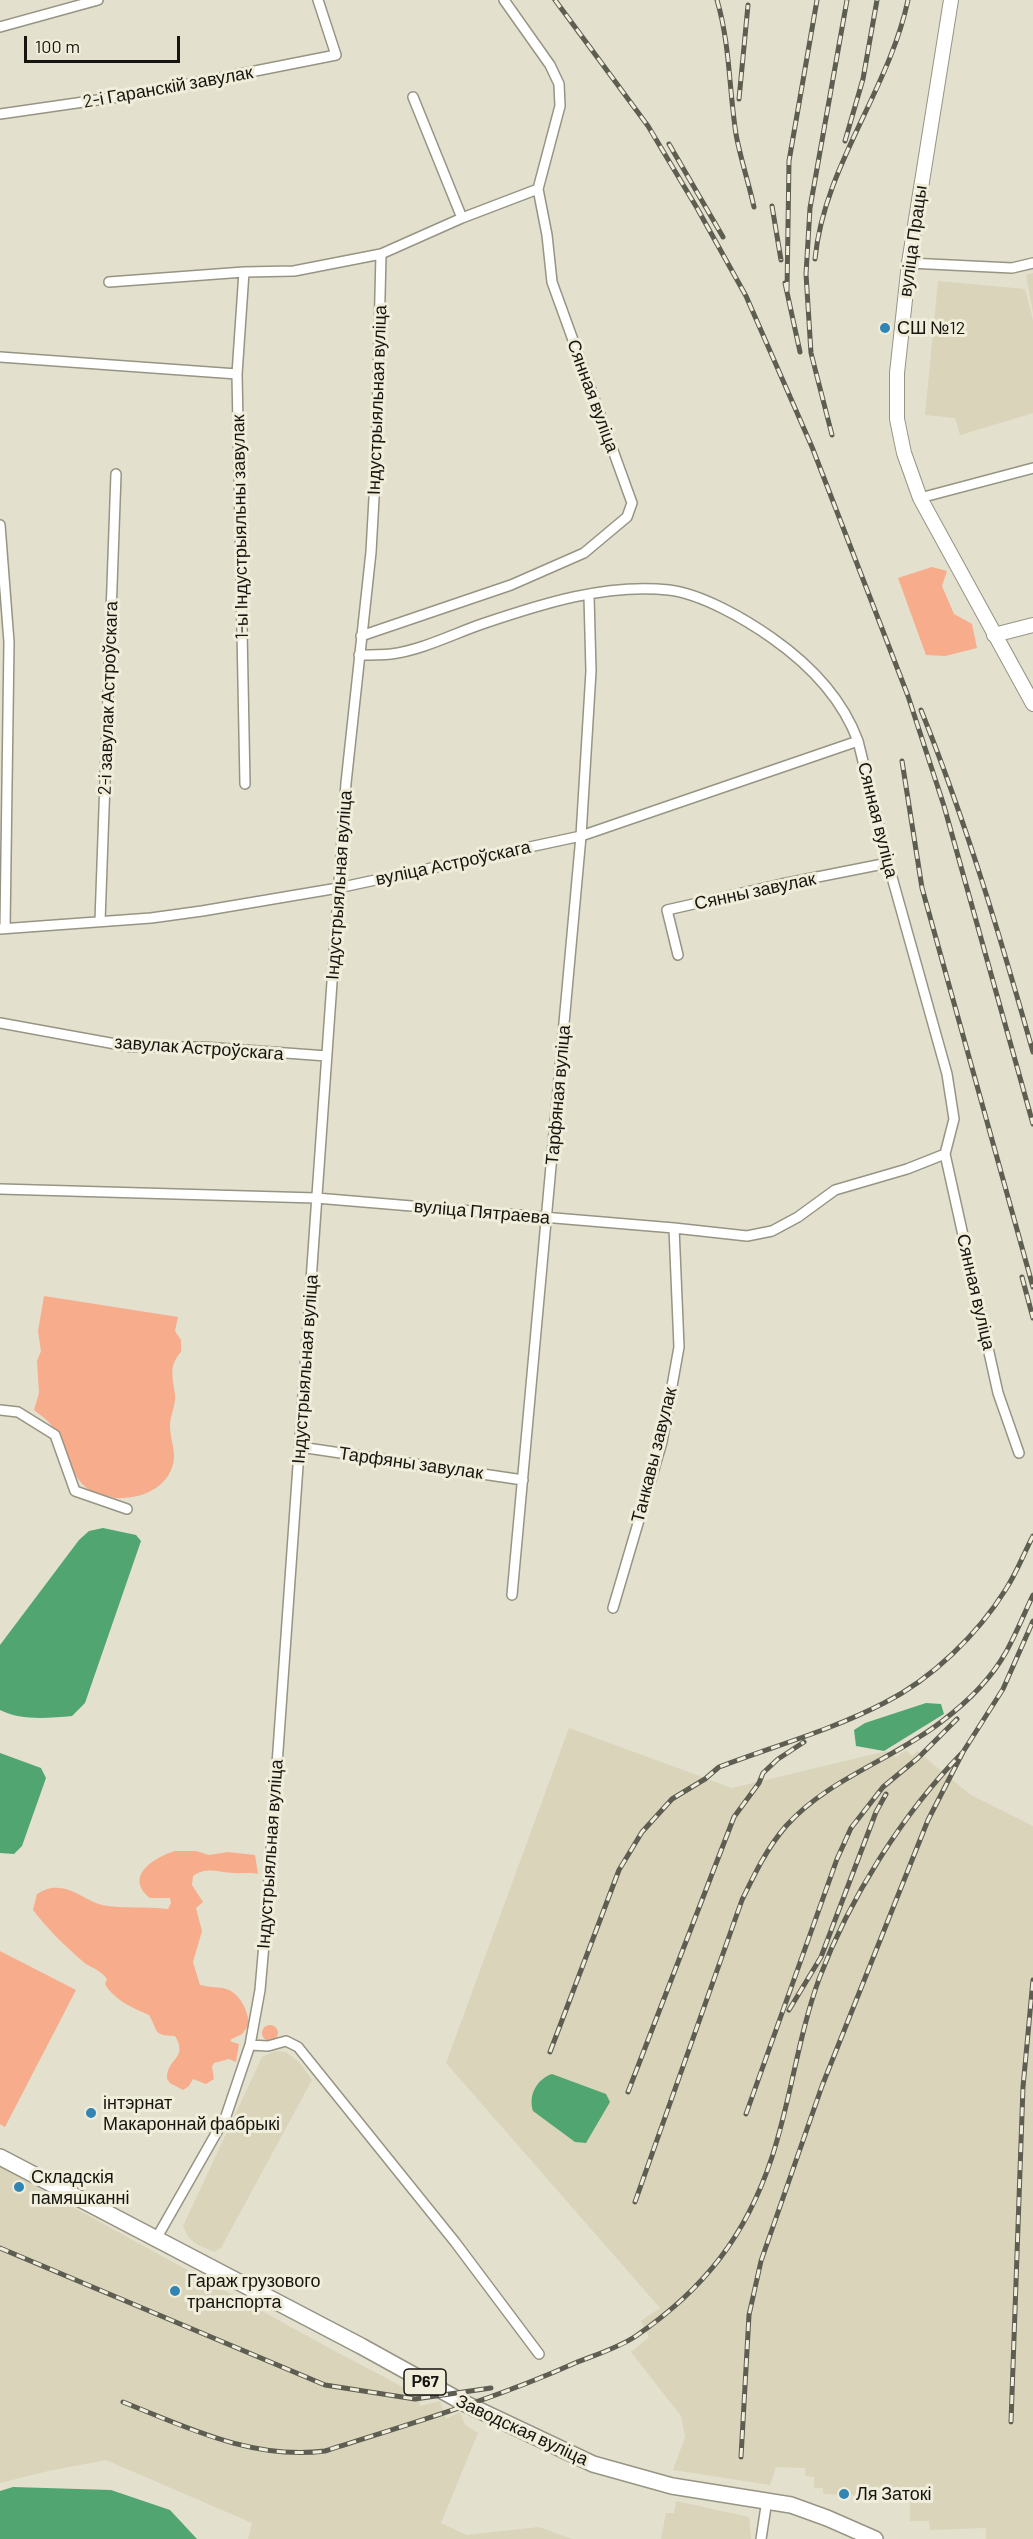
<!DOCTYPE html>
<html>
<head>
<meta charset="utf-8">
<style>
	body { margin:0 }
	#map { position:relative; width:1033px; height:2539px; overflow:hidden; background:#e3e0ce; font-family:Barlow,sans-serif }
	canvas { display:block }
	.scale { position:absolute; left:24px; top:36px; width:156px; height:27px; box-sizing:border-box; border:3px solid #16150f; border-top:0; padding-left:8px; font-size:18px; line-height:21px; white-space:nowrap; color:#16150f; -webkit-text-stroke:4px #f0eddb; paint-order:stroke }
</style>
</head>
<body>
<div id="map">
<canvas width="1033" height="2539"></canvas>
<div class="scale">100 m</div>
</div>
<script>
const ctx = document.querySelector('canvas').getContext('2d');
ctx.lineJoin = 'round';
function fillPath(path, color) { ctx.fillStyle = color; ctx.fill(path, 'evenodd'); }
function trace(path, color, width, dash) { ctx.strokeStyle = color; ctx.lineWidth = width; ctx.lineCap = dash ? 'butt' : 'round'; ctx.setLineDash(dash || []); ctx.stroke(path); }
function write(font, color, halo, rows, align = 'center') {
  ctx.font = font + ' Barlow,sans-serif'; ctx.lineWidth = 6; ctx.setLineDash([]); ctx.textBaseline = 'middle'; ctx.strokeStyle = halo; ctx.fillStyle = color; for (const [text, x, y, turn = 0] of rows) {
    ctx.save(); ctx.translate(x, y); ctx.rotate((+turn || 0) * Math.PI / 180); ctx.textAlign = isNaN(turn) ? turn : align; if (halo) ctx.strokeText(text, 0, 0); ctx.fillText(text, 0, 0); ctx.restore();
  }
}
fillPath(new Path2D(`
	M1033,273V313L1026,275Z
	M938,281L1025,289L1033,320V413L960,435L955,418L925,415Z
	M569,1728L732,1788L887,1751L896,1757L906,1750L912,1756L917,1751L971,1795L1033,1826V2539H986V2528L930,2530L929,2521H910V2489L870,2487L869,2496L823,2494V2488H814V2477L805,2476V2468L776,2467L770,2485L673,2470L685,2437L681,2416L631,2352L649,2337L641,2321L660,2308L446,2063Z
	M275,2051L286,2052L300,2063L312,2080L221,2248L214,2252L198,2245L189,2238L183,2226L262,2057Z
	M0,2167L331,2349L418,2395L420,2406L440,2401L446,2419L460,2412L465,2425L478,2433L441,2523L467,2535L539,2527L572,2539H248L252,2523L106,2460L48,2471L0,2483Z
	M676,2501L749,2517L751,2539H661L666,2513H674Z`), '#d9d4ba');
fillPath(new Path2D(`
	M932,567L947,571L942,586L954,614L972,624L977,648L945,656L926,655L898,578Z
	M44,1296L178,1317L175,1331L181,1340V1352C168,1366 173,1378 175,1395C176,1405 170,1415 170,1426C170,1437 174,1446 174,1457C173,1484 145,1498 122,1498C114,1499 107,1495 99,1494C70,1486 69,1450 54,1429C49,1421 42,1416 34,1410L39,1393L37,1361L41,1351L38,1331Z
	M175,1851H196L209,1855L228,1852L255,1855L258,1874C249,1872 243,1874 234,1873C218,1873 208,1866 193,1876L192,1885L203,1902L196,1908L202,1931L193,1962L200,1985C208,1987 215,1987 223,1988C240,1992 248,2010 249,2025L242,2034L230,2040L232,2042L239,2044L236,2062L229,2059L214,2063L212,2067L214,2079L206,2084L193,2079L189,2086L183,2090L170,2083L167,2079C166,2058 189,2059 175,2036C152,2035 159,2032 149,2015C133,2008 114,2000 105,1984L107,1979C99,1968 89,1968 80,1959C63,1944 47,1928 33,1910L37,1894C44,1890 50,1887 59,1888C75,1889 87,1901 102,1905C124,1909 146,1906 168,1909L171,1903L170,1898H150C123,1876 155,1857 175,1851Z
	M0,1951L76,1990L5,2127L0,2124Z
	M262 2033a8 8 0 1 1 16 0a8 8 0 1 1-16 0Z`), '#f7ac8c');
fillPath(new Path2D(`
	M103,1528L136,1535L141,1541L85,1703L72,1716C49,1718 21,1721 0,1710V1645L79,1540L89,1531Z
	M926,1703L941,1704L944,1714L884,1751L856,1746L854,1730L865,1723Z
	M0,1753L41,1768L46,1778L22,1846L14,1854L0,1853Z
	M552,2074L606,2094L610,2102L586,2143L575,2142L533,2111C528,2095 537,2079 552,2074Z
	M13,2487L111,2490L170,2510L197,2539H0V2491Z`), '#51a571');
const street = new Path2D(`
	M0,27L98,0
	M413,97L462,218
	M0,114L139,94L336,55L318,0
	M381,254L376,462L371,552L346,783L266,1921L260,1990L250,2045L268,2046L286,2041L298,2047L455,2242L539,2354
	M909,263L1012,268L1033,263
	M244,272L237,374L245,784
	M109,282L244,272L294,271L381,254L462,218L538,189
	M0,357L237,374
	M920,498L1033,468
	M0,525L9,642L5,928
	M361,636L511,585L584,553L627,517L632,503L552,282L547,235L538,189L560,106L559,84L550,65L504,0
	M359,655C370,655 381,655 391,654C422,650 453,634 482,624C541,604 606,583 669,590C702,594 745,619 772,638C809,664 842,698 858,741L888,863L947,1074L954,1119L945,1154L998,1393L1019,1453
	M100,921L116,474
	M0,929L151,918L202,911L338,888L581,836L858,741
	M678,955L667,910L782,884L888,863
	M0,1023L132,1047H204L327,1056
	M0,1189L316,1198L674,1228L747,1236L772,1231L798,1217L835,1190L907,1169L945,1154
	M0,1410L18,1412L55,1435L75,1491L127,1509
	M300,1447L523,1480
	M512,1595L581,836L591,671L589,596
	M613,1608L662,1442L679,1347L674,1228
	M156,2239L226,2116L250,2045
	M761,2539L767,2500`);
const secondary = new Path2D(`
	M951,0L909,263L897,373V419L904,453L920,498L1033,704
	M994,635L1033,625`);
const primary = new Path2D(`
	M0,2157L361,2346L466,2404L593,2464L672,2486L791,2505L827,2518L875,2539`);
trace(street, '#979483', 12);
trace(secondary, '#979483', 16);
trace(primary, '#979483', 18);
trace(street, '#fff', 9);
trace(secondary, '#fff', 14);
trace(primary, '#fff', 15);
const rail = new Path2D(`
	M555,0L648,126L697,208L746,296L812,447L908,696L944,806L1033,1124
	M717,0C730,44 729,89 736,134C740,157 749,184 754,207
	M739,99L748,5
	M845,141L863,79L877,0
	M669,144L723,237
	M772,206L781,260
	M815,259C824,166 889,90 908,0
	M785,283L800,352
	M787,291L789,161L817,0
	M832,435L811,353L806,274L810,208L847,0
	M921,710C966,822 1000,936 1033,1052
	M902,761L922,888L1033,1287
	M1022,1277L1033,1318
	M789,2010L821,1957L876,1812L886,1794
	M550,2052L619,1870L642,1832L672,1799L705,1779L719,1767C774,1746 832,1730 884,1703C932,1679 978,1634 1006,1589C1017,1572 1024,1553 1033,1536
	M628,2092L734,1817L759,1783L763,1773L778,1759L804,1742
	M746,2114L837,1859L851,1828L883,1787L918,1758L957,1719
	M635,2202L742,1900C755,1873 767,1848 786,1826C828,1779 892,1760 941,1722C965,1704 991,1679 1006,1652C1016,1634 1024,1614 1033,1595
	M0,2248L325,2385L415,2399L491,2388
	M123,2402C188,2428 253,2460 325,2451C409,2424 495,2399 575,2363C595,2355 618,2348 636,2336C704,2289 746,2236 772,2157C791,2099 798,2037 819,1979C849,1899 903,1813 963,1752
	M1011,2422L1023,2087L1033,1980
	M741,2457L749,2315L761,2261L822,2086L928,1820L963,1752L1003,1689L1033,1621`);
trace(rail, '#5e5d52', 5);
trace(rail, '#f0eddb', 3, [9]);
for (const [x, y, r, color] of [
	[885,328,6,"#3085b5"],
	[91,2113,6,"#3085b5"],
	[19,2187,6,"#3085b5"],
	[175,2291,6,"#3085b5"],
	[844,2494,6,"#3085b5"]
]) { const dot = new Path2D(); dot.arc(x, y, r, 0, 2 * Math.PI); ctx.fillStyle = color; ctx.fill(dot); trace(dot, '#f0eddb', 2); }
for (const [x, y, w] of [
	[425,2382,42]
]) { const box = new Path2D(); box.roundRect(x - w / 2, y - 13, w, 26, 4.5); ctx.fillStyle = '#f0eddb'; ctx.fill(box); trace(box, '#16150f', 1.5); }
write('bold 16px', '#16150f', null, [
	["Р67",425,2382]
]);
write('18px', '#16150f', '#f0eddb', [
	["2-і Гаранскій завулак",168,87,-10],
	["вуліца Працы",913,241,-82],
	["Сянная вуліца",593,396,70],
	["Індустрыяльная вуліца",377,400,-88],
	["1-ы Індустрыяльны завулак",240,527,-91],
	["2-і завулак Астроўскага",108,698,-88],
	["Сянная вуліца",878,820,76],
	["вуліца Астроўскага",453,863,-12],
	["Індустрыяльная вуліца",339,885,-86],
	["Сянны завулак",755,891,-12],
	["завулак Астроўскага",199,1048,4],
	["Тарфяная вуліца",558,1095,-85],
	["вуліца Пятраева",482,1212,5],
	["Сянная вуліца",976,1292,77],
	["Індустрыяльная вуліца",305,1369,-86],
	["Танкавы завулак",654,1455,-76],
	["Тарфяны завулак",411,1463,8],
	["Індустрыяльная вуліца",270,1854,-86],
	["Заводская вуліца",522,2430,25]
]);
write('18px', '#16150f', '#f0eddb', [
	["СШ №12",897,328],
	["інтэрнат",103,2103],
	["Макароннай фабрыкі",103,2124],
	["Складскія",31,2177],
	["памяшканні",31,2198],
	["Гараж грузового",187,2281],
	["транспорта",187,2302],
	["Ля Затокі",856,2494]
], 'left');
</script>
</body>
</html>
